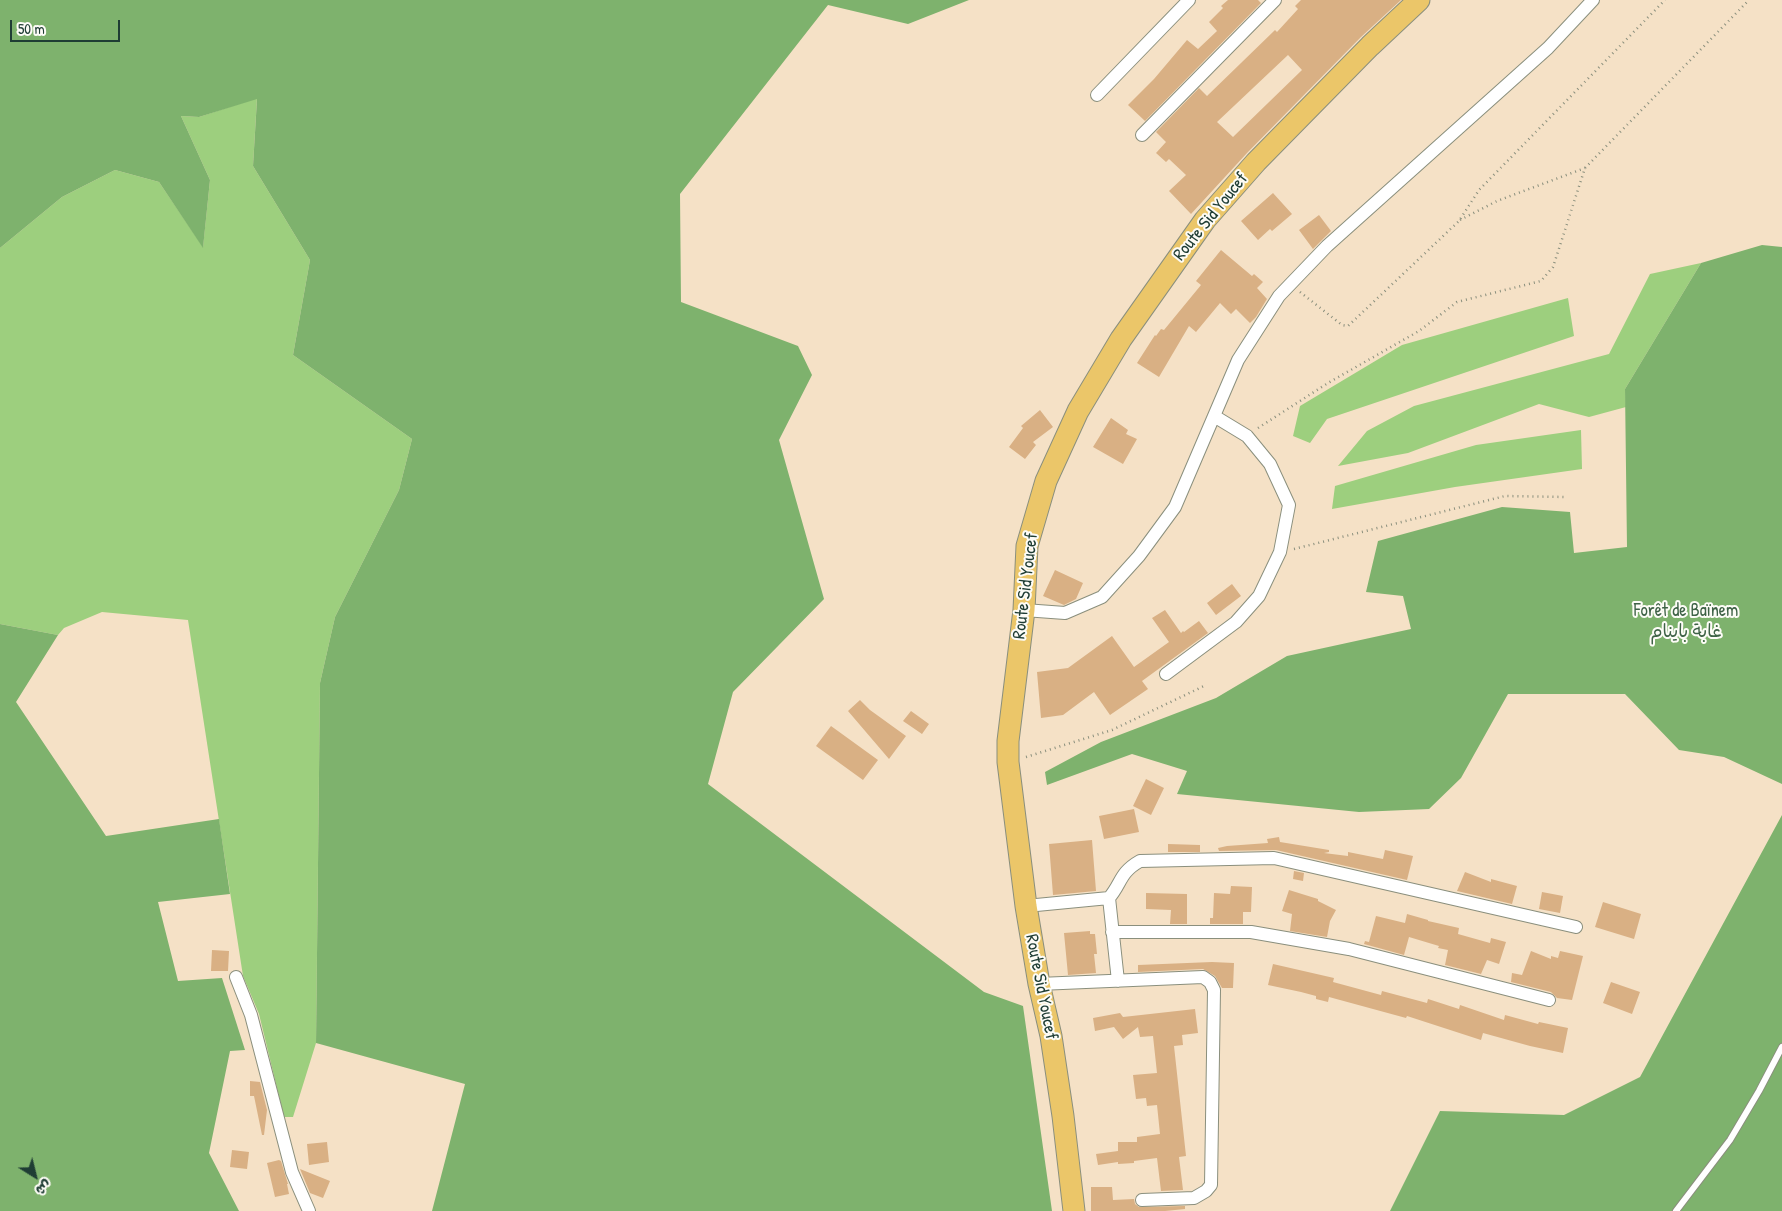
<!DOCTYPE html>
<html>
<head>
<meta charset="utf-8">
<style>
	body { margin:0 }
	#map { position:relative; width:1782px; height:1211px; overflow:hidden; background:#f5e1c6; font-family:"Patrick Hand","Playpen Sans Arabic",sans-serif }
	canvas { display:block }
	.north { position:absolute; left:10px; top:1151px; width:50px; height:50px; -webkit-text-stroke:4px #fdfcf7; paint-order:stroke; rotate:144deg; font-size:14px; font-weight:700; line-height:20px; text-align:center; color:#1f3d34 }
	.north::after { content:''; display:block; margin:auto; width:18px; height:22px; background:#1f3d34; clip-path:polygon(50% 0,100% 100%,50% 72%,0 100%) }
	.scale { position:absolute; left:10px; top:20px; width:110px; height:22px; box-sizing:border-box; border:2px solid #1f3d34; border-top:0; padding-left:6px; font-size:15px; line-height:18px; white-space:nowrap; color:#1f3d34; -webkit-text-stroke:4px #fdfcf7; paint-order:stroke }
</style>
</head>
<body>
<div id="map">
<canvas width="1782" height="1211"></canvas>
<div class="north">ش</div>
<div class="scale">50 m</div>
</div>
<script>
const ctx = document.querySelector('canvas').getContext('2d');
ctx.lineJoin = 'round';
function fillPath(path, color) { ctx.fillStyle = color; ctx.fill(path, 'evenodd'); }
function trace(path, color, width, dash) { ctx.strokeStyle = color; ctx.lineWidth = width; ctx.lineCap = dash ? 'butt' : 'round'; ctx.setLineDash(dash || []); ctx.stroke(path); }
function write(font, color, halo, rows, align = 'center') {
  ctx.font = font + ' "Patrick Hand","Playpen Sans Arabic",sans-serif'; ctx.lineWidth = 4; ctx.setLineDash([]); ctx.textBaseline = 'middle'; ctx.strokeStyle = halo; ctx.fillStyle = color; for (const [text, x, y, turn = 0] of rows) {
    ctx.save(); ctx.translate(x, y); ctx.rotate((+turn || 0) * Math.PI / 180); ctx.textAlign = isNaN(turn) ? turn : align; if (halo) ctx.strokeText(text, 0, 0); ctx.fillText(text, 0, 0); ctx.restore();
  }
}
fillPath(new Path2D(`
	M257,98L253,166L310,260L293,355L412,439L399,490L335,617L320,683L316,1043L293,1117H284L259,1014L243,976L188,620L102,612L64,628L58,635L0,624V248L62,197L115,170L159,182L203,247L210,180L181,116L199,117Z
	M1701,263L1625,389L1626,407L1589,417L1539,404L1408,453L1338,466L1367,431L1414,406L1609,354L1650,274Z
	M1568,298L1574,336L1327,419L1310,443L1293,436L1300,406L1402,345Z
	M1581,430L1582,469L1455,487L1332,509L1335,486L1476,445Z`), '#9dcf7e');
fillPath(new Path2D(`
	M0,0H969L908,24L828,5L680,194L681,302L798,346L812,375L779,440L824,599L733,692L708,784L984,992L1023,1006L1052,1211H432L465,1084L316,1043L320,683L335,617L399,490L412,439L293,355L310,260L253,166L257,99L199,117L181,116L210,180L203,248L159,182L115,170L62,197L0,248Z
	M1762,245L1782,247V784L1724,757L1679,750L1625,694H1508L1461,778L1429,809L1359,812L1177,794L1187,771L1132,754L1047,785L1045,772L1101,742L1216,698L1287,656L1411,629L1403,596L1366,592L1378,541L1502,507L1570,512L1574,553L1627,547L1625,389L1701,263Z
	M0,624L58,635L16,702L106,836L219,819L230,894L158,902L178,981L222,978L245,1050L230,1051L209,1153L239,1211H0Z
	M1782,815V1211H1390L1440,1111L1564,1115L1640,1077Z`), '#7eb26d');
fillPath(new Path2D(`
	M1228,0H1258L1261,3L1145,121L1128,105L1154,79L1187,40L1198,49L1217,31L1209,22L1223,8L1221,6Z
	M1301,0H1401L1361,37L1247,153L1191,214L1169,191L1186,175L1169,159L1166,162L1156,153L1166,142L1156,132L1199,88L1207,96L1275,30L1277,32L1298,9L1295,6ZM1288,55L1302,70L1233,137L1217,122Z
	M1273,193L1292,214L1272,231L1270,229L1258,240L1241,221Z
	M1319,215L1331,231L1313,249L1299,230Z
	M1221,250L1252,276L1254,274L1263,282L1257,288L1267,299L1256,317L1250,323L1236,309L1231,314L1220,303L1196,332L1189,326L1159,377L1137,363L1155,335L1156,336L1161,329L1164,330L1201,285L1196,281Z
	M1040,410L1053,427L1033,442L1036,445L1025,459L1009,447L1023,428L1021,426Z
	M1111,418L1128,430L1126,434L1137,439L1123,464L1093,447Z
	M1055,570L1083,583L1076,599L1064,605L1043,596Z
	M1232,584L1241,596L1216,615L1207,603Z
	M1165,610L1181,633L1183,631L1184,632L1199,621L1208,633L1142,681L1148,689L1110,715L1094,692L1063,715L1041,718L1037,672L1068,668L1112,636L1134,667L1169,642L1152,618Z
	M860,700L870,710L906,736L889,759L848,711Z
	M911,711L929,724L922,734L903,721Z
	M831,726L878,760L863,780L816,746Z
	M1146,779L1164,788L1151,815L1133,806Z
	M1134,809L1139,832L1104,839L1099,816Z
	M1279,837L1280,842L1329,850V852L1324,853L1348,856V852L1383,859L1385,850L1413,856L1407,880L1276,850L1219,851L1218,848L1227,846L1268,843L1267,839Z
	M1092,840L1096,891L1053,895L1049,844Z
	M1168,844L1200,845V852H1168Z
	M1294,871L1304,873L1303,881L1293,879Z
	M1465,872L1491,882V879L1517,886L1512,904L1457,891Z
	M1231,886L1252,887L1251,912H1243V924H1210V918H1213L1214,893L1230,894Z
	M1289,890L1318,899V901L1336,910L1330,921L1327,937L1290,931L1292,914L1282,911Z
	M1542,892L1563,896L1560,913L1539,909Z
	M1146,893L1187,894V924H1170L1171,910L1146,909Z
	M1603,902L1641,914L1634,939L1595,927Z
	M1407,914L1428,920V921L1459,928L1458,934L1490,943L1491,938L1506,942L1499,964L1487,960L1481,974L1445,965L1448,950L1438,948L1439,946L1409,937L1404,955L1364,944L1365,941L1369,942L1376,916L1405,923Z
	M1090,931V934H1095L1097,954H1094L1096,973L1068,975L1064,933Z
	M212,950L229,951L228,971H211Z
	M1531,951L1551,959V956L1558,958L1560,951L1583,956L1572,1000L1557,998L1551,992L1511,982L1512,973L1522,975Z
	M1212,962L1234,963L1233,988H1222L1215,976L1203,969L1138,972V965Z
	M1273,964L1334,978L1333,982L1381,995L1382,991L1427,1003L1428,999L1459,1009L1460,1005L1504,1020L1505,1015L1538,1024L1539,1022L1568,1028L1563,1053L1530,1046L1483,1033L1481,1040L1407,1016L1406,1018L1329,997L1328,1002L1316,999V996L1301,992L1268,985Z
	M1611,982L1640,992L1632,1014L1603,1003Z
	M1195,1009L1198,1033L1182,1035L1183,1045L1174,1046L1186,1156L1179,1157L1183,1190L1161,1191L1157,1158L1134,1161V1163L1118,1164V1162L1098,1165L1096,1154L1118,1151V1142H1137V1137L1160,1134L1157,1105L1147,1106L1146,1098L1136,1099L1133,1075L1157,1073L1153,1036L1140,1037L1138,1027L1123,1039L1114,1027L1095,1031L1093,1018L1120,1013L1123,1017Z
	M250,1081L260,1082L267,1110L264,1135H262L254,1096H250Z
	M327,1142L329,1162L309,1165L307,1144Z
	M232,1150L249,1152L247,1169L230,1167Z
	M279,1160L281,1161L288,1184H287L289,1194L275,1197L267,1163Z
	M300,1169L330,1181L323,1198L310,1193Z
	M1091,1187H1112L1113,1200L1134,1199L1135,1204L1139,1207L1185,1206V1209L1165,1211H1091Z`), '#d9b084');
const lane = new Path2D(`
	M1676,1211L1730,1140L1759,1091L1782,1047`);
const street = new Path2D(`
	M1097,95L1189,0
	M1142,135L1275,0
	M1024,610L1065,613L1102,597L1139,556L1175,507L1238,360L1279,296L1327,246L1548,48L1593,0
	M1166,674L1236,622L1259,596L1280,552L1289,505L1270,464L1247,436L1214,416
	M1109,898L1118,981
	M1026,906L1109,898C1122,883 1119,873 1140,861L1274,858L1576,927
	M1112,932H1251L1349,949L1549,1000
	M236,977L251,1015L292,1172L309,1211
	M1039,984L1203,977L1210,982L1214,990L1211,1185L1206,1191L1194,1198L1142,1200`);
const primary = new Path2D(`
	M1074,1211L1063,1116L1051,1036L1039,984L1026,906L1008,762V741L1024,610L1027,546L1046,481L1078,411L1121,339L1205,220L1256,162L1370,46L1419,0`);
trace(lane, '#8a8f7d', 8);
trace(street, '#8a8f7d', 14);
trace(primary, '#8a8f7d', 23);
trace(new Path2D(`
	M1460,220L1497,201L1585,168
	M1300,292L1342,325L1348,326L1459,221L1479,190L1665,0
	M1258,428L1328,383L1419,331L1457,302L1541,281L1553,267L1585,168L1749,0
	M1294,549L1505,496L1565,497
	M1026,757L1112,730L1204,686`), '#8a8f7d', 2.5, [1, 4]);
trace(lane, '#fff', 6);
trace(street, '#fff', 12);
trace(primary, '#ebc669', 21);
write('18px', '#1f3d34', '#fdfcf7', [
	["Route Sid Youcef",1211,217,-51],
	["Route Sid Youcef",1026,586,-83],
	["Route Sid Youcef",1041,987,79]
]);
write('18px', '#3e6246', '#fdfcf7', [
	["Forêt de Baïnem",1686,611],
	["غابة باينام",1686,632]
]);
</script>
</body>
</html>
